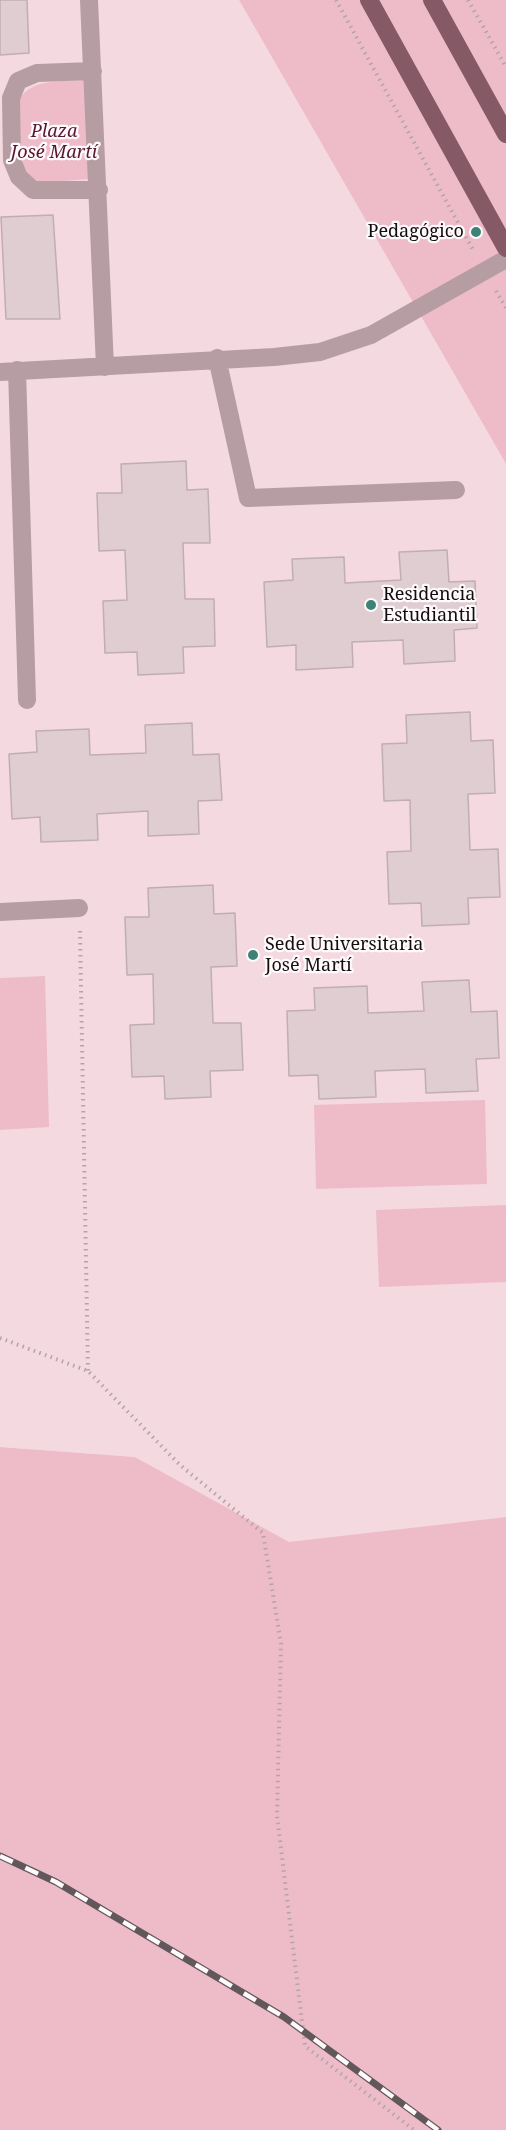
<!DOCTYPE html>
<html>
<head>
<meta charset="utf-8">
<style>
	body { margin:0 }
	canvas { display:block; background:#fbe8ed }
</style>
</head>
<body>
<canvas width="506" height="2130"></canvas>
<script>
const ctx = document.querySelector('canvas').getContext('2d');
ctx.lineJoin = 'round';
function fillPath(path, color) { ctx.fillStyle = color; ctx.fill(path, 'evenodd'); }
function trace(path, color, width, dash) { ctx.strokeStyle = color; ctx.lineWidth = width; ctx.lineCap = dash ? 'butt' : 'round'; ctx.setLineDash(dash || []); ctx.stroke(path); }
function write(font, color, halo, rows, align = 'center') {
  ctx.font = font + ' "Noto Serif",serif'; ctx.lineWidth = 4.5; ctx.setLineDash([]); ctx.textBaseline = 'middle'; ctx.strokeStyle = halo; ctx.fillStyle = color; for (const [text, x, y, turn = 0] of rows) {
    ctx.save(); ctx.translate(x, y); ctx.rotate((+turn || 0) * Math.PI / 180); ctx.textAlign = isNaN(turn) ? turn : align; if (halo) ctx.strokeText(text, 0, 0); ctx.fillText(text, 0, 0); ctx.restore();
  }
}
fillPath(new Path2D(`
	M0,0H239L506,464V1517L288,1543L135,1457L0,1447Z`), '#f5d9e0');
fillPath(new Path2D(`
	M239,0H506V464Z
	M84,80L90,179L36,183C13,162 20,126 20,98C34,78 62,82 84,80Z
	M45,976L49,1127L0,1130V978Z
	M485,1100L487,1184L316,1189L314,1105Z
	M506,1205V1282L379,1287L376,1210Z
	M0,1447L135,1457L289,1542L506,1517V2130H0Z`), '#eebcc9');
const building = new Path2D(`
	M0,0H27L29,53L0,55Z
	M53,215L60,319H6L1,217Z
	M186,461L187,490L208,489L210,543H183L185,599H214L215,646L183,647L184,673L138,675L137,652L105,653L103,601L127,600L125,550L99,551L97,493H122L121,464Z
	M447,550L449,582L475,581L477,628L454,630L455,661L404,664L403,640L352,642L353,667L296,670V645L267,647L264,582L293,580L292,559L344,557L345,583L401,580L399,552Z
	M470,712L471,741L493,740L495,793L468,794L470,850L498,849L500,897L468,898L469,924L422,926L421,903L389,904L387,852L411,851L410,800L384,801L382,744L407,743L406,715Z
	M192,723L193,755L219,754L222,800L198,801L199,834L148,836V811L97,814L98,840L41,842L40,817L12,819L9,754L37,752L36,731L89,729L90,755L146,753L145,725Z
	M213,885L214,914L235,913L237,966L211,967L213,1023H241L243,1070L210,1071L211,1097L165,1099L164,1076L132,1077L130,1025L154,1024L153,974L127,975L125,917H149L148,888Z
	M469,980L471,1012L497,1011L499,1058L476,1059L478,1091L426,1093L425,1069L375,1071L376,1097L319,1099L318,1075L289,1076L287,1011L315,1010L314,988L367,986L368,1013L424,1011L422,982Z`);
fillPath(building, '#dfcdd1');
trace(building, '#c0aeb3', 1.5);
trace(new Path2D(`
	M336,0L473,250
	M468,0L506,67
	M496,291L506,308
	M80,931L88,1371
	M0,1338L88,1371L180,1465L263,1533L281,1644L277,1816L305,2046L414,2130`), '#b3a4a8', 4, [1.5, 4.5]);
trace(new Path2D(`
	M89,0L105,367
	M93,71L37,73L18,81L11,98L12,160L19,177L33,190H99
	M217,358L248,498L456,490
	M17,370L27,700
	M0,372L274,357L320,352L371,335L506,259
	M0,912L79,908`), '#b69da3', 18);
trace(new Path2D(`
	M369,0L506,248
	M432,0L506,134`), '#855a66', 18);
const rail = new Path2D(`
	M0,1856L56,1882L284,2017L438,2130`);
trace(rail, '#62585b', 7);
trace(rail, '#fefafb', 4.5, [14]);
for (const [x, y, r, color] of [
	[476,232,6,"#3e8277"],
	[371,605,6,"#3e8277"],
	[253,955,6,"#3e8277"]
]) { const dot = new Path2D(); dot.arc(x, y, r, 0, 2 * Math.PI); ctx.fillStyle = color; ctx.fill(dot); trace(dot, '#fefafb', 2); }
write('italic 18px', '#581630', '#fefafb', [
	["Plaza",54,132],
	["José Martí",54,153]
]);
write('18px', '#130d0f', '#fefafb', [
	["Pedagógico",464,232,"right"],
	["Residencia",383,595],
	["Estudiantil",383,616],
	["Sede Universitaria",265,945],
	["José Martí",265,966]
], 'left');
</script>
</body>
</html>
